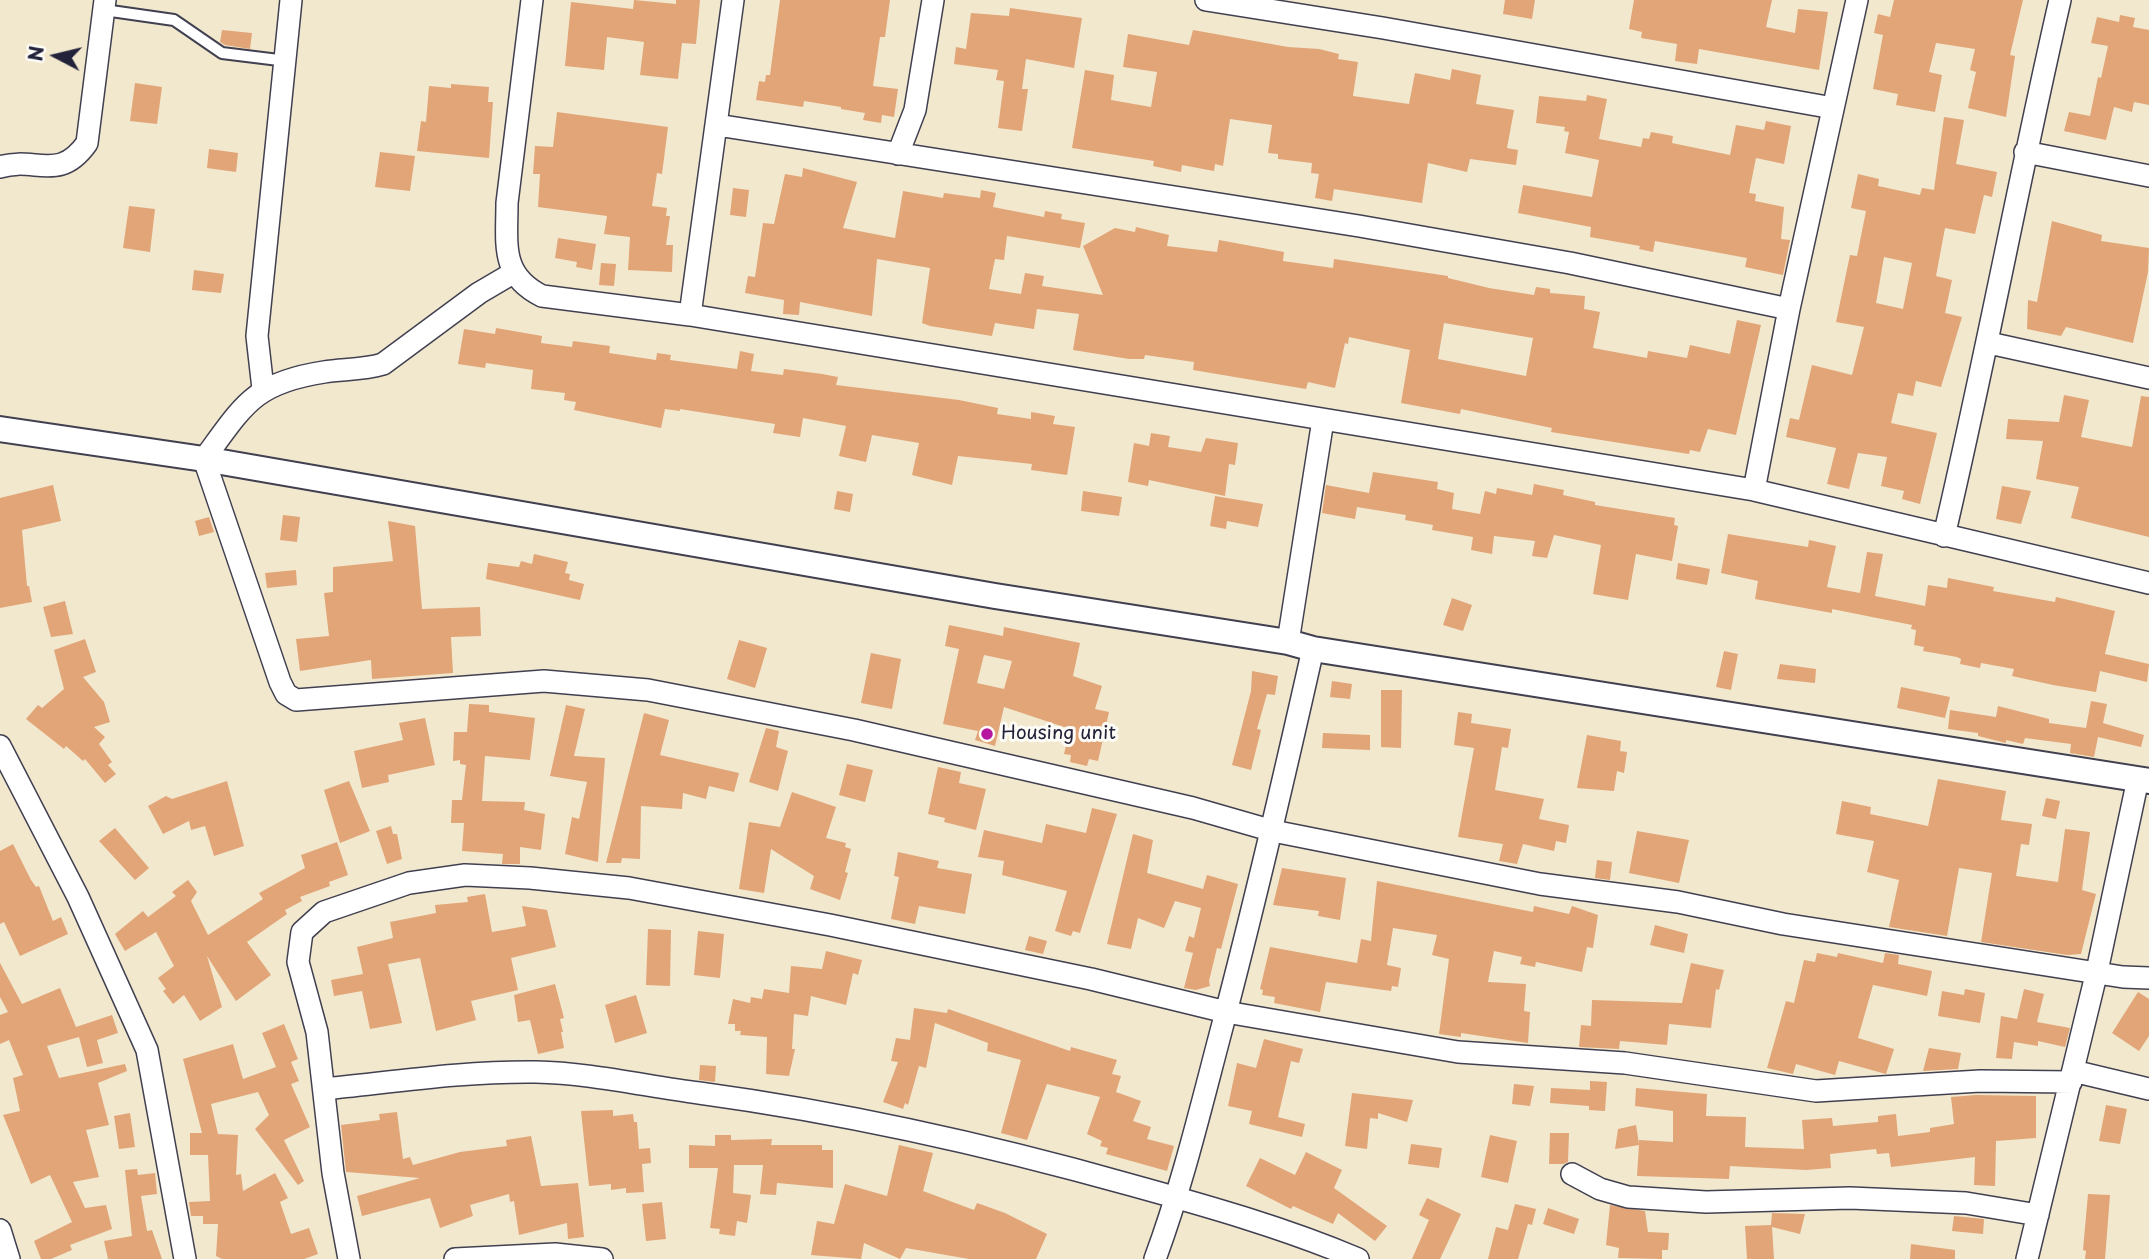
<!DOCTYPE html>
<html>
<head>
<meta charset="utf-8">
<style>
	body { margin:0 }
	#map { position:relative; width:2149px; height:1259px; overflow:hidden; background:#f2e8ce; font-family:"Playpen Sans",sans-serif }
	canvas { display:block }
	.north { position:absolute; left:21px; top:21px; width:70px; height:70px; -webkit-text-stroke:5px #fdfcf7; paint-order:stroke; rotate:277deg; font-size:19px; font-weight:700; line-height:28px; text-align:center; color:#22223b }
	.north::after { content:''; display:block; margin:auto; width:24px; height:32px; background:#22223b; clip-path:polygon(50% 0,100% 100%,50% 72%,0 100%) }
</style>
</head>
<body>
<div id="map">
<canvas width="2149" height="1259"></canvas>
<div class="north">N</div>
</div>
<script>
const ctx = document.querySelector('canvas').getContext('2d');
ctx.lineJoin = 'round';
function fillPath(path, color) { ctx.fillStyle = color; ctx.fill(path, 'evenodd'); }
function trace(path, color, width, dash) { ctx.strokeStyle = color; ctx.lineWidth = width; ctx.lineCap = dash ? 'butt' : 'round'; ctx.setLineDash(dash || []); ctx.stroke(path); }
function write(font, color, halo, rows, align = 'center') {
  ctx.font = font + ' "Playpen Sans",sans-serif'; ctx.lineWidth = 6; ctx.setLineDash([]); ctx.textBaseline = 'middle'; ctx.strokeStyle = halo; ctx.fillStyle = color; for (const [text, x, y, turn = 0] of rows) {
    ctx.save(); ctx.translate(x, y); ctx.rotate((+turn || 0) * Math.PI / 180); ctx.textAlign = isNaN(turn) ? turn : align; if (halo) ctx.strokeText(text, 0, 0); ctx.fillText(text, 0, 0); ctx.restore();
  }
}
fillPath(new Path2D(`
	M634,0L676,4V0H700L696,44L682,43L678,79L640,75L644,42L607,37L604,70L565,66L571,2L633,9Z
	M780,0H890L885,37H880L873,86L898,89L894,117L882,115L881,123L863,120L865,113L841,109V107L804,101L803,107L756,100L759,81L765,82L766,75H770Z
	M1505,0H1535L1532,19L1503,14Z
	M1634,0H1772L1766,27L1795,33L1798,9L1828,12L1819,70L1699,49L1697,64L1675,61L1677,44L1641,38L1642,32L1629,29Z
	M1894,0H2023L2010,55L2015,56L2006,117L1968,108L1976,72L1970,70L1975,49L1936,43L1929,72L1942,75L1935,112L1896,105L1898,94L1873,89L1883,35L1874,33L1878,14L1890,17Z
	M1010,8L1082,18L1074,68L1026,59L1022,89H1028L1022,131L998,128L1004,81L996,80L998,70L954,64L956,47L966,49L971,13L1009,16Z
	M2120,15L2135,18L2133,27L2149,30V105L2134,102L2132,112L2114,107L2106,140L2064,131L2069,112L2090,116L2098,77L2101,78L2108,46L2091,43L2097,17L2119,22Z
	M222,30L252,33L250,49L225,45L220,42Z
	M1193,30L1288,47L1319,49L1339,54L1338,59L1358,62L1353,96L1409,104L1415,73L1450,80L1452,69L1481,75L1476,104L1514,110L1507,148L1518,150L1516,165L1470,159L1467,172L1428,163L1422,203L1334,189L1332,201L1315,198L1319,174L1311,173L1312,163L1278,159V154L1268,153L1272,125L1230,119L1223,166L1215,164L1214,171L1182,165L1181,172L1153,166L1154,161L1072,148L1085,70L1114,75L1111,100L1151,107L1157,72L1123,67L1128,34L1189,45Z
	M135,83L162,87L157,124L130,121Z
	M451,84L489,87L488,102H493L489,158L417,151L421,121L426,122L429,86L451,88Z
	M1587,95L1607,99L1599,139L1641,147L1643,138L1649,139L1651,132L1673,136L1672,143L1730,155L1736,125L1764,130L1766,121L1791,126L1784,164L1756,158L1749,193L1756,194L1755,201L1784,207L1781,239L1790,240L1783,275L1745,267L1747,258L1655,241L1653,252L1639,249L1640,246L1590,237L1591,227L1518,213L1523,185L1592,197L1599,160L1565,153L1569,132L1564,131L1565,127L1536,123L1539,96L1586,101Z
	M557,112L668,127L662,174L657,173L652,206L667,208L666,216H670L666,245H673L672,272L628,270L630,237L604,234L607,216L538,207L540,174H533L535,146L553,147Z
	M1944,117L1964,120L1956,164L1997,172L1992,197L1984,195L1975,234L1945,228L1936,276L1952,280L1945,313L1962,317L1941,387L1916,381L1913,396L1898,393L1891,423L1937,433L1920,504L1902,499L1904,491L1881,486L1887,457L1858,453L1849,489L1827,484L1836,448L1786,437L1790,418L1799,420L1812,365L1852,375L1864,327L1836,322L1850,255L1857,256L1866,211L1851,208L1858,174L1879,179L1878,186L1920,195L1922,188L1934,190ZM1884,257L1912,263L1903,309L1876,303Z
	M209,149L238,153L236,172L207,168Z
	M380,152L415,156L410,191L375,187Z
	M803,168L857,182L843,228L895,238L903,191L943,198L944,193L980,198L981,190L996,193L993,207L1044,217L1045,211L1062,214L1061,219L1085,223L1080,248L1007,236L1004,260L995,259L989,289L1021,294L1025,273L1044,276L1042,286L1103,295L1083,246L1115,228L1135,232L1136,227L1169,235L1167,246L1217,252L1219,240L1284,252L1283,261L1333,268L1334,259L1448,276V278L1489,288L1534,295L1536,287L1550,289V293L1585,296L1584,309L1600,312L1593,348L1647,358L1648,351L1687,358L1690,345L1730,354L1737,320L1761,325L1736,435L1708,429L1700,452L1690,450L1689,454L1551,432L1552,428L1461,409L1460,414L1401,403L1410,350L1349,337L1348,344L1345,343L1335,388L1308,382L1306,389L1193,370L1194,362L1145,355L1144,359H1129L1073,350L1079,314L1037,309L1034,329L995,323L992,336L930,326L922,323L930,268L877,259L872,316L800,302L799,315L783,314L784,300L745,293L748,276L755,277L763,223L774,224L785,174L802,177ZM1444,323L1533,338L1526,376L1438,359Z
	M733,188L749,190L746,217L730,215Z
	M129,206L155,209L150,252L123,248Z
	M2052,221L2102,235L2101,241L2149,248L2148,272L2133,343L2066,327L2061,336L2027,329L2028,300L2037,302Z
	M558,238L596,244L592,270L576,267L577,262L555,258Z
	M601,263L616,264L614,286L599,285Z
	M194,270L224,274L221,293L192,290Z
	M496,328L542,336L541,343L572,347L573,341L610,346L609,353L656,360L657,353L671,355L670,360L737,369L740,351L754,354L751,371L783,375L784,369L822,374L838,377L836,385L959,400L998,408L997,414L1031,419V412L1055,416L1053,424L1075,427L1067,475L1031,470L1032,464L958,456L952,485L912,475L919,443L872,435L866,462L839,456L846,426L803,418L800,437L773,433L775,424L680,409V411L665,409L661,428L574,410L576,402L564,400L565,393L531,389L533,370L486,363L485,368L458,364L464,329L495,334Z
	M2064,395L2089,400L2081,437L2132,447L2141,396L2149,397V537L2071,518L2079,487L2036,479L2043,441L2006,439L2008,419L2059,422Z
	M1151,433L1170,436L1168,447L1201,452L1206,438L1238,443L1235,465L1229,464L1225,496L1149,480L1148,486L1128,482L1134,443L1149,446Z
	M1373,472L1438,482L1437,489L1454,493L1452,509L1480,514L1485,491L1496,494L1497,488L1532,495L1534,484L1564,490L1563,495L1595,502V505L1675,518L1674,525L1678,526L1672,561L1636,554L1628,600L1593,594L1601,545L1554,535L1547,558L1532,556L1535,541L1494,536L1492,554L1471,550L1473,537L1432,530L1433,525L1405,520L1406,515L1357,507L1355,519L1322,513L1326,485L1369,493Z
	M53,485L61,521L22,530L27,586H29L32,602L0,608V498Z
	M2002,486L2031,491L2021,524L1996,519Z
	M837,491L853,494L850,512L834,509Z
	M1083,491L1122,497L1119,516L1081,511Z
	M1215,496L1263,504L1258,527L1227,521L1226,529L1210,526Z
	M283,515L300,517L297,542L280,540Z
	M209,517L214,532L199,536L195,521Z
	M388,521L415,526L422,609L480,607L481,636L451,637L453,673L372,679L371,660L300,671L296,639L329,636L324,593L333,592V567L393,561Z
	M1728,534L1808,547L1809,540L1836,546L1827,587L1860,593L1867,552L1883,554L1875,596L1925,606L1928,585L1947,588L1948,578L1994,587L1993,591L2055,602L2056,597L2115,611L2105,654L2149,664L2147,682L2100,671L2096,692L2053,685L2012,676L2014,669L1981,663L1980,668L1960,664L1961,659L1957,657L1923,651L1924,647L1914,645L1916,630L1911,629L1912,625L1832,609V613L1755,599L1758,581L1721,573Z
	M534,554L568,562L565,573L570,574L569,580L584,584L580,600L486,579L488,563L519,567L521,561L532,564Z
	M1678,563L1710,569L1707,585L1676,579Z
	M296,570L297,585L267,588L265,573Z
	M1452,598L1472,605L1463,631L1443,625Z
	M65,601L73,634L51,637L43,607Z
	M949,625L1003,636L1004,627L1080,643L1073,676L1102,686L1095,709L1109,712L1098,761L1089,759L1087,766L1070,762L1071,755L1064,754L1070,729L1004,707L995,746L975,740L978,731L943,724L959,649L945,646ZM984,655L1012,661L1004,689L977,683Z
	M85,639L96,672L83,677L104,702L110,722L94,727L105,737L99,744L112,762L108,765L116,774L105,783L85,759L83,761L66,746L64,749L26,719L38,705L42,708L64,689L54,650Z
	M739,640L767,648L755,688L727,679Z
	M1724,651L1738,654L1731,690L1716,687Z
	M871,653L901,659L892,709L861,703Z
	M1780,664L1816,669L1815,683L1777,679Z
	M1252,671L1278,676L1275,695L1267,694L1257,729L1261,730L1251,770L1232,765L1251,691Z
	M1332,681L1352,684L1350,699L1330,697Z
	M1901,687L1950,697L1945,718L1897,708Z
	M1381,690H1402L1401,748L1381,747Z
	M2091,701L2107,704L2103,723L2144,735L2141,747L2098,737L2094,757L2070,753L2071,744L2025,738L2023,744L2006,740V743L1978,736V733L1948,729L1950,710L1996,717L1998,706L2049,719V723L2086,728Z
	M469,704L489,705V712L535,718L530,760L485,756L482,801L525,802L524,810L545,814L541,850L520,847V864H502L503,854L462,851L464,823H451L452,800H462L466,765L460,764V760L453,761L454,732H467Z
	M566,705L585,709L574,756L605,758L598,862L565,854L572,817L579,819L587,782L550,776Z
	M1458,712L1472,714L1471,723L1511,729L1508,748L1502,747L1495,790L1544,799L1539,819L1569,825L1566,843L1556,841L1554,851L1523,844L1517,864L1499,861L1503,844L1458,837L1474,748L1454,745Z
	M644,713L669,720L660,755L739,773L734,792L709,786L706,799L683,793L682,809L641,806L640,859L622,858L621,863H606Z
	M425,718L435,765L388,775L389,782L362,788L354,751L403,740L399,723Z
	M766,728L779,731L776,747L788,751L778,791L749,782Z
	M1323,733L1370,735V750L1322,748Z
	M1587,735L1621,741L1620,751L1627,752L1624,773L1617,771L1614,791L1577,788Z
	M847,764L873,770L865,802L839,795Z
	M938,767L961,772L959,783L986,789L976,830L944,822L945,818L928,814Z
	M1938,779L2006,791L2001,820L2032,824L2029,845L2021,844L2016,876L2058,882L2065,829L2090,832L2082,890L2096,894L2081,954L2067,955L1981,942L1992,873L1959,868L1947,936L1889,927L1899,880L1867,872L1874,841L1836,834L1842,801L1871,807L1870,814L1928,826Z
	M227,781L244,846L214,856L205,826L191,830L189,821L163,834L148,806L166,796L172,799Z
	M349,781L370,831L340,843L324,790Z
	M792,792L836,807L826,838L846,843L845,847L851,849L845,872L848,873L840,900L810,889L814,876L771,849L764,893L739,889L749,822L780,827Z
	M2046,798L2060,801L2056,819L2042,816Z
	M1092,808L1117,814L1080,933L1073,931L1071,936L1055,931L1067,891L1002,875L1004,861L978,857L984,830L1042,843L1046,824L1086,833Z
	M391,826L393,834H397L402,859L387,864L376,831Z
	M115,828L149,868L135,880L99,841Z
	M1637,831L1689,840L1679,883L1629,873Z
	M1133,834L1153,840L1147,873L1203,889L1207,875L1238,884L1221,949L1217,948L1209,981L1210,986L1196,990L1184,988L1193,953L1185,951L1189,936L1194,938L1201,908L1175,901L1164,928L1138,918L1131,949L1107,944Z
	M337,842L348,875L329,882L330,886L300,897L302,901L285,910L287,914L247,942L271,975L236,1001L207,956L222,1007L200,1021L184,995L173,1004L163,991L166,989L158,978L174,966L156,932L125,951L115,934L143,911L148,917L176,896L172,892L188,880L197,892L191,901L208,935L263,899L259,893L305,868L301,855Z
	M13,844L31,880L36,887L39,886L53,921L61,917L68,934L20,956L4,922L0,924V851Z
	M898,852L939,861L937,868L972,874L965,914L919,906L915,924L891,919L899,877L894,876Z
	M1597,860L1612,862L1610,880L1595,878Z
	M1282,868L1346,878L1340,920L1318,916L1319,911L1273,905Z
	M1377,881L1533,912L1534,906L1569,914L1572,906L1598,915L1593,948L1587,947L1582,972L1536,962L1535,967L1520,964L1522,957L1494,951L1488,982L1526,984L1524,1011L1530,1012L1528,1043L1461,1033V1037L1439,1034L1449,959L1432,955L1437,935L1393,928L1387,965L1401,968L1398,987L1392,986L1391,991L1326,982L1320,1012L1274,1003L1275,997L1262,995L1263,990L1260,989L1270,947L1357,963L1361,939L1371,941Z
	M485,894L492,932L526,926L522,906L547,910L556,947L511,958L518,990L471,1001L476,1020L436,1031L420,958L388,964L402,1023L370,1029L362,991L334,996L331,980L363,974L357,947L393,938L390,922L436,913L435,905L468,902L467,897Z
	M1655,925L1688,934L1684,953L1650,945Z
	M648,929L671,930L670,986L646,985Z
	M698,931L724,934L720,978L694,975Z
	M1029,936L1047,941L1043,954L1025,950Z
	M826,951L862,960L858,975L853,973L846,1005L811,996L808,1016L794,1014L792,1049H795L789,1076L766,1074L767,1037L740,1035L741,1031H735V1024H728L733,999L750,1003L751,997L762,999L764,989L789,993L791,966L822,969Z
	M1817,953L1837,957L1838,953L1883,963L1885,953L1899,955L1898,964L1932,971L1927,996L1873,985L1858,1038L1894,1049L1886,1074L1839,1061L1835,1075L1796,1064L1793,1074L1767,1068L1786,1001L1794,1003L1804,960L1815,962Z
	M0,963L22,1004L60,988L78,1032L76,1027L112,1015L118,1033L97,1040L103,1063L87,1067L79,1037L47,1046L59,1078L125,1064L127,1071L98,1083L109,1125L86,1130L99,1177L73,1182L85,1208L106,1205L112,1229L70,1245L72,1250L51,1259H41L34,1241L72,1222L50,1175L31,1184L3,1115L20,1111L13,1078L23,1075L9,1040L0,1044V1015L8,1012L0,997Z
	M1691,963L1724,970L1719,990L1716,989L1711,1028L1669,1024L1667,1045L1620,1041L1619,1049L1579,1047L1581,1025L1591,1026L1592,1000L1682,1003Z
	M555,984L564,1018L560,1019L563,1032H561L564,1048L538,1054L530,1020L518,1022L514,995Z
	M1965,989L1985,993L1980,1023L1938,1016L1942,991L1964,995Z
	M2024,989L2044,994L2037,1022L2070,1028L2065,1047L2038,1041V1046L2014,1042L2012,1059L1996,1058L2001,1016L2017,1019Z
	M2138,992L2149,999V1036L2139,1051L2112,1033Z
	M636,995L647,1033L615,1043L605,1005Z
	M914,1008L947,1013L948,1009L1070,1051L1071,1047L1117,1060L1112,1074L1121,1076L1116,1092L1141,1101L1133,1121L1151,1127L1147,1139L1174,1146L1167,1171L1106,1154L1108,1148L1100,1146L1102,1141L1087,1134L1100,1097L1047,1084L1027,1140L1001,1133L1021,1060L987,1051L988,1043L935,1023L926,1068L919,1066L908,1105L905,1103L903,1109L883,1102L898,1062L891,1061L896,1038L910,1040Z
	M284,1024L298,1059L291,1062L299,1081L291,1084L310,1127L284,1140L304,1181L298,1185L255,1129L269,1115L258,1092L211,1104L218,1134L238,1135L236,1175L241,1174L243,1191L275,1173L288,1198L280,1202L291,1234L309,1228L318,1254L304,1259H222L216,1256L218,1224H203V1216H191L189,1202L210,1201L208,1155H190V1133H202L183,1059L233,1044L243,1079L276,1067L262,1033Z
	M1264,1039L1303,1049L1299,1063L1291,1061L1278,1117L1305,1124L1302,1137L1249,1124L1252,1111L1228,1106L1237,1063L1256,1068Z
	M1929,1048L1961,1053L1958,1069L1923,1071Z
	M700,1065L716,1066L715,1082L699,1080Z
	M1590,1081L1607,1082L1605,1111L1589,1110V1106L1550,1103L1551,1088L1590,1090Z
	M1514,1084L1534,1086L1530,1106L1512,1104Z
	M1636,1088L1707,1094L1706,1116L1746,1117L1745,1147L1804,1149L1802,1120L1832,1118L1833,1126L1878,1122V1116L1896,1114L1898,1136L1930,1132V1128L1954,1124L1951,1097L1976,1095L2036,1096V1138L1996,1141L1995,1186L1974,1185L1975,1157L1891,1167L1889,1153L1877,1154L1876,1149L1830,1154L1831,1168L1806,1170L1730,1166L1729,1179L1637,1176L1639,1145L1615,1149L1618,1129L1636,1125L1639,1144V1140L1673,1142V1111L1635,1106Z
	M1352,1093L1413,1100L1407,1122L1378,1113V1119L1370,1118L1367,1149L1345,1146Z
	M2106,1105L2127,1109L2120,1144L2099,1141Z
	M613,1110V1116L633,1114L634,1122H637L639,1149L650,1148L651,1163L642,1164L644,1192L626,1193V1188L611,1190V1184L589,1186L581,1111Z
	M397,1112L403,1159L410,1157L413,1165L460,1152L507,1146L506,1140L531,1136L541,1186L578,1183L584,1237L568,1239L567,1223L519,1235L514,1201L510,1202L509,1194L470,1205L473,1216L440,1228L430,1198L362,1216L357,1196L420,1178L346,1172L341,1125L380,1120L379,1114Z
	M130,1113L135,1147L119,1149L114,1116Z
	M1550,1133H1569L1568,1162L1563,1164H1549Z
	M715,1135H731V1140L772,1139L771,1145H822V1150H833V1188L777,1183L776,1195L760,1194L763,1165H734L733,1193L751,1195L747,1223L737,1221L735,1236L719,1234L720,1229L710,1228L718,1168H689V1145L715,1146Z
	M1490,1135L1517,1141L1508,1183L1481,1177Z
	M1411,1144L1442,1148L1439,1168L1408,1164Z
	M899,1145L933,1153L923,1191L974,1210L977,1203L1005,1213L1047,1234L1036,1259H969L906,1248L900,1259L864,1243L861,1259L811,1255L817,1221L834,1224L845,1184L887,1196Z
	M1306,1152L1342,1170L1334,1188L1387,1226L1375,1241L1338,1213L1333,1224L1293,1206L1291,1209L1246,1186L1260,1158L1295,1175Z
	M137,1169L138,1175L155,1173L157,1194L141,1196L147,1231L152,1230L162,1259H108L104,1241L132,1236L125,1170Z
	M2088,1194L2110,1195L2105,1259H2085L2086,1251L2083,1250Z
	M1427,1198L1461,1214L1440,1259H1412L1429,1220L1419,1215Z
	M662,1202L666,1239L646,1241L642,1204Z
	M1515,1204L1536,1209L1532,1225L1528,1224L1518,1259H1488L1496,1227L1508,1230Z
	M1610,1205L1645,1211L1648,1232L1669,1233L1668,1250H1662V1259L1618,1258L1619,1248L1606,1245Z
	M1548,1208L1579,1219L1574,1234L1543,1224Z
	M1772,1213L1805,1214L1800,1234L1772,1227L1774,1259H1747L1745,1226L1771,1225Z
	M1954,1216L1984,1219L1983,1234L1952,1231Z
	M1911,1244L1955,1250V1259H1910Z`), '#e1a578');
const service = new Path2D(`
	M104,10L174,20L222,53L287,61`);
const minor = new Path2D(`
	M532,0L507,203C507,244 500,275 542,296L690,315L1754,490L2149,583
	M1206,0L1383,28L1833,108
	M717,125L1359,226L1570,263L1789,309
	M2025,152L2149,176
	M898,154L915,110L933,0
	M0,167C35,156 59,183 87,143L105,0
	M513,273L479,293L383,364C363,370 344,369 324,372C253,383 244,405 204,459L280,682L286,694L296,700L544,681L648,690L854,730L1193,808L1273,831L1540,884L1678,902L1783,924L2123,977L2149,978
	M690,315L733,0
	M1989,343L2149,378
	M263,389L257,336L291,0
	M1754,490L1789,309L1857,0
	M1944,536C1986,358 2019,178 2060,0
	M1288,642L1323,420
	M0,746L78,897L147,1050L185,1259
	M2073,1071L2149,1089
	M324,1089C394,1082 465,1071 536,1072C590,1073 645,1086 699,1093C846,1113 989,1145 1131,1185C1207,1206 1285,1228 1358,1259
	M1572,1174L1600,1189L1628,1197L1706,1202L1850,1198L1966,1203L2038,1215
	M0,1230L9,1259
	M349,1259L333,1173L317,1032L298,962L302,932L324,912L409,883L465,875L530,878L629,888L830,925L1091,979L1226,1012L1458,1052L1625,1063L1816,1091L1980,1081L2071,1082
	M455,1259L555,1254L602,1259
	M1155,1259C1182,1186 1200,1111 1220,1035C1254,907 1284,778 1313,649
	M2027,1259L2097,971L2138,779`);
const tertiary = new Path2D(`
	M0,429L204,459L995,596L1288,642L1313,649L2149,781`);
trace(service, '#414051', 14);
trace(minor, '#414051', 24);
trace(tertiary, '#414051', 28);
trace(service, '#fff', 10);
trace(minor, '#fff', 21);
trace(tertiary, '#fff', 24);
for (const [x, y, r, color] of [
	[987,734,7,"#b5179e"]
]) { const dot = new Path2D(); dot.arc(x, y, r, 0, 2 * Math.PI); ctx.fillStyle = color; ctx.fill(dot); trace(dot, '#fdfcf7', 2.5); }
write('19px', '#22223b', '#fdfcf7', [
	["Housing unit",1001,734]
], 'left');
</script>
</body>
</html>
